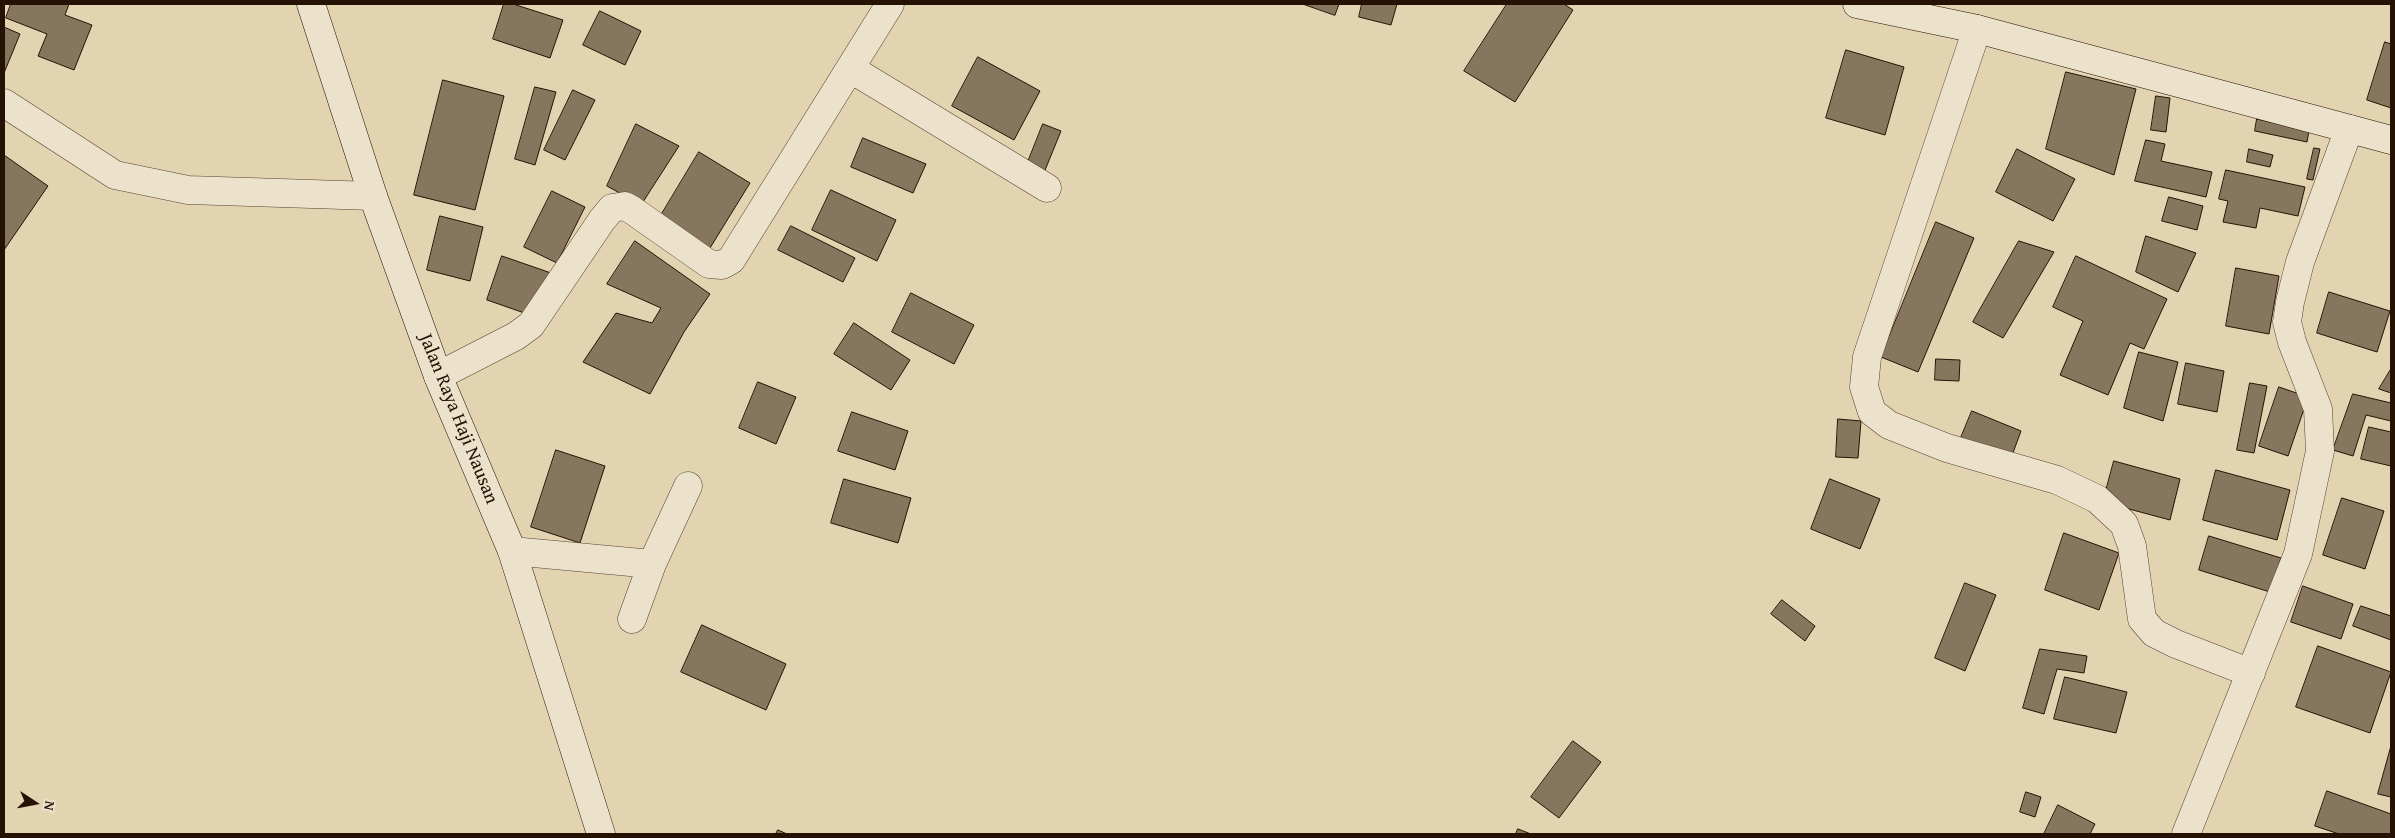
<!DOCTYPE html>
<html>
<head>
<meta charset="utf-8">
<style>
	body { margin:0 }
	#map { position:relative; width:2395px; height:838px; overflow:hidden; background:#e2d3b1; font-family:"Gentium Book Plus",serif }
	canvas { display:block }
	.frame { position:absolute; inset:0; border:5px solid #251205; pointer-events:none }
	.north { position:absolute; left:10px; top:778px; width:50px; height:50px; -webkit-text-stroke:4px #ece2cc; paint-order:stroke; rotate:101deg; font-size:14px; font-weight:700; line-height:20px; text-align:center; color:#251205 }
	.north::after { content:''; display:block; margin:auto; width:18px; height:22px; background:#251205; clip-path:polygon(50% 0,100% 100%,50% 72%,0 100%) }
</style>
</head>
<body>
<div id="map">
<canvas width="2395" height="838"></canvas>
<div class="frame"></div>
<div class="north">N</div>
</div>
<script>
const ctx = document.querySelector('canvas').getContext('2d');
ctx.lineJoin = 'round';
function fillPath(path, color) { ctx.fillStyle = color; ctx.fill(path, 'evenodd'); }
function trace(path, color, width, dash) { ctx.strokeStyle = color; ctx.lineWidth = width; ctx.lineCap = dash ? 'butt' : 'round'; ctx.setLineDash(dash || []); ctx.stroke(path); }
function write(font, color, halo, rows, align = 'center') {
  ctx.font = font + ' "Gentium Book Plus",serif'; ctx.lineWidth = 4.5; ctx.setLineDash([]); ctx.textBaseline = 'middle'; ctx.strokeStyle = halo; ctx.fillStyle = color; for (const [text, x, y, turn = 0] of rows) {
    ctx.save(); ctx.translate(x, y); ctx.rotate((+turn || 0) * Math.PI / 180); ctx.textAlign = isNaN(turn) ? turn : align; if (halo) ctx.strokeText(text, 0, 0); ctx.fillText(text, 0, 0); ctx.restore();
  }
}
const building = new Path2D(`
	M11,4H69L65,15L92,25L74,70L38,56L47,34L6,18Z
	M504,4H513L563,20L550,58L493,39Z
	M1303,4H1339L1335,15Z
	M1362,4H1397L1391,25L1359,17Z
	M1507,4H1564L1573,10L1515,102L1464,71Z
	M600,11L641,31L625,65L583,45Z
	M4,27L20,34L4,73Z
	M2385,42L2391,44V108L2367,100Z
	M1846,50L1904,67L1885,135L1826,118Z
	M978,57L1040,91L1014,140L952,106Z
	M2066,72L2136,89L2114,175L2046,149Z
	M443,80L504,96L475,210L414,195Z
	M535,87L556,92L535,165L515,159Z
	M573,90L595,100L565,160L544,150Z
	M2156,96L2170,98L2166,132L2151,130Z
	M2257,119L2309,131L2307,142L2255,131Z
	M636,124L679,146L641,205L607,186Z
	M1043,124L1061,131L1041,180L1024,172Z
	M863,138L926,164L913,193L851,167Z
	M2146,140L2165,144L2161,161L2212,172L2206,197L2135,181Z
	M2314,148L2320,149L2313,180L2307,179Z
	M2017,149L2075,179L2053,221L1996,192Z
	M2249,149L2273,155L2270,167L2247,162Z
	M699,152L750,183L710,248L660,217Z
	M4,155L48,186L4,250Z
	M2226,170L2305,187L2298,216L2260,208L2256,228L2223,222L2228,201L2219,199Z
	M831,190L896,220L877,261L812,230Z
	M552,191L585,207L557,263L524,247Z
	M2169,197L2203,206L2197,230L2162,221Z
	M440,216L483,227L470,281L427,270Z
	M1936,222L1974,238L1918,372L1881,357Z
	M791,226L855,258L843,282L778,250Z
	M2146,236L2196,253L2178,292L2136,272Z
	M635,241L710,294L684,332L650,394L583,362L616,313L652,323L661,308L607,284Z
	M2019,241L2054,252L2003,338L1973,322Z
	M502,256L551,273L536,317L487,300Z
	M2076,256L2167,299L2144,349L2130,343L2108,395L2060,375L2083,321L2053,307Z
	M2236,268L2279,276L2269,334L2226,326Z
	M2329,292L2390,311L2377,352L2317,333Z
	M911,293L974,325L954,364L892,332Z
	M854,323L910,360L891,390L834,354Z
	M2139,352L2178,362L2163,421L2124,408Z
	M1936,359L1960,360L1959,381L1935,380Z
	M2186,363L2224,371L2217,412L2178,404Z
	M2391,369V393L2379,389Z
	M758,382L796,397L776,444L739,428Z
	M2250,383L2267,386L2254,453L2237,450Z
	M2279,387L2308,397L2288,456L2259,446Z
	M2353,394L2391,403V421L2366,415L2353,456L2333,450Z
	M1972,411L2021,431L2010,461L1960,440Z
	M852,412L908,431L895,470L838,451Z
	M1838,419L1861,421L1858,458L1836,457Z
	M2369,427L2391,432V466L2361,459Z
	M556,450L605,466L580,543L531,527Z
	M2114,461L2180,479L2170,520L2103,502Z
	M2216,470L2290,490L2277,540L2203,520Z
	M844,479L911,498L898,543L831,523Z
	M1830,479L1880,499L1860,549L1811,529Z
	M2342,498L2384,511L2365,569L2323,555Z
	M2064,533L2119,553L2099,610L2045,590Z
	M2209,536L2281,558L2270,592L2199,570Z
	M1965,583L1996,595L1965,671L1935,658Z
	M2303,586L2353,604L2341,639L2291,622Z
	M1782,600L1815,626L1805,641L1771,614Z
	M2361,606L2391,616V640L2353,626Z
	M702,625L786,664L766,710L681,672Z
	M2318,646L2391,672L2370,733L2296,707Z
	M2040,649L2087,656L2084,673L2057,669L2044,714L2023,708Z
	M2065,677L2127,692L2116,733L2054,719Z
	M1573,741L1601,762L1559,818L1531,797Z
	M2391,746V797L2378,794Z
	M2327,791L2391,814V834H2339L2315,826Z
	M2026,792L2041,797L2035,817L2020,812Z
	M2058,805L2095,824L2090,834H2044Z
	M1518,829L1531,834H1516Z
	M778,830L787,834H776Z`);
fillPath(building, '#87765e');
trace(building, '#251205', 1);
const street = new Path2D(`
	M1977,29L1867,357L1864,387L1872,412L1889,425L1947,448L2057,480L2097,499L2124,524L2132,546L2142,619L2154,633L2176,644L2251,673
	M851,69L1047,188
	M4,103L115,175L188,190L373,196
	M438,376L516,336L531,325L602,220L612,208L625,206L632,210L709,264L722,265L731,260L890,4
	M512,551L652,564L688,486
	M632,619L652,564
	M2186,834L2298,554L2320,451L2318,409L2292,342L2287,322L2290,302L2300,262L2349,129`);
const secondary = new Path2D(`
	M311,4L373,196L438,376L512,551L601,834
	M1857,4L1977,29L2391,140`);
trace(street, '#544230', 29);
trace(secondary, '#251205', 29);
trace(street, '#ece2cc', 28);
trace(secondary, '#ece2cc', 28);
write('19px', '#251205', '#ece2cc', [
	["Jalan Raya Haji Nausan",458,419,68]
]);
</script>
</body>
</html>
